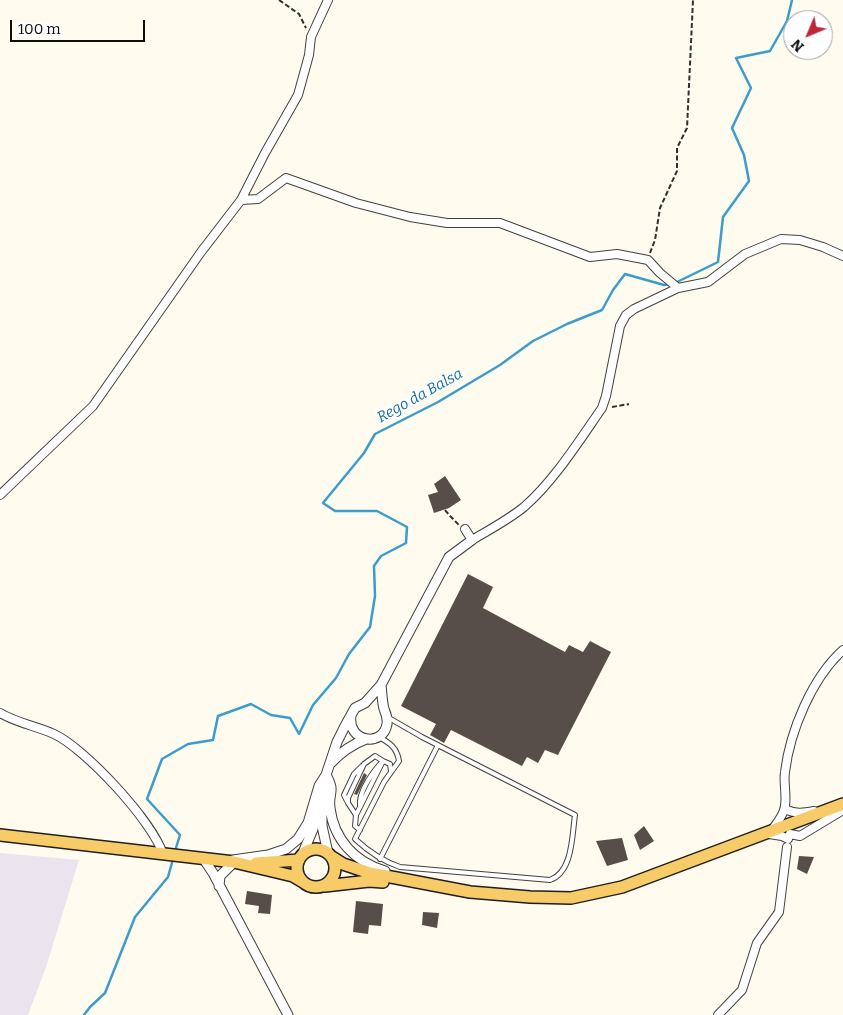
<!DOCTYPE html>
<html>
<head>
<meta charset="utf-8">
<style>
	body { margin:0 }
	#map { position:relative; width:843px; height:1015px; overflow:hidden; background:#fffbef; font-family:Bitter,serif }
	canvas { display:block }
	.north { position:absolute; left:783px; top:10px; width:50px; height:50px; box-sizing:border-box; background:#fff; border:1px solid #9f9f9f; border-radius:50%; rotate:225deg; font-size:14px; font-weight:700; line-height:20px; text-align:center; color:#0e0e0e }
	.north::after { content:''; display:block; margin:auto; width:18px; height:22px; background:#be2738; clip-path:polygon(50% 0,100% 100%,50% 72%,0 100%) }
	.scale { position:absolute; left:10px; top:20px; width:135px; height:22px; box-sizing:border-box; border:2px solid #0e0e0e; border-top:0; padding-left:6px; font-size:15px; line-height:18px; white-space:nowrap; color:#0e0e0e; -webkit-text-stroke:4px #fff; paint-order:stroke }
</style>
</head>
<body>
<div id="map">
<canvas width="843" height="1015"></canvas>
<div class="north">N</div>
<div class="scale">100 m</div>
</div>
<script>
const ctx = document.querySelector('canvas').getContext('2d');
ctx.lineJoin = 'round';
function fillPath(path, color) { ctx.fillStyle = color; ctx.fill(path, 'evenodd'); }
function trace(path, color, width, dash) { ctx.strokeStyle = color; ctx.lineWidth = width; ctx.lineCap = dash ? 'butt' : 'round'; ctx.setLineDash(dash || []); ctx.stroke(path); }
function write(font, color, halo, rows, align = 'center') {
  ctx.font = font + ' Bitter,serif'; ctx.lineWidth = 5; ctx.setLineDash([]); ctx.textBaseline = 'middle'; ctx.strokeStyle = halo; ctx.fillStyle = color; for (const [text, x, y, turn = 0] of rows) {
    ctx.save(); ctx.translate(x, y); ctx.rotate((+turn || 0) * Math.PI / 180); ctx.textAlign = isNaN(turn) ? turn : align; if (halo) ctx.strokeText(text, 0, 0); ctx.fillText(text, 0, 0); ctx.restore();
  }
}
fillPath(new Path2D(`
	M0,853L79,860L46,967L28,1015H0Z`), '#ebe3ed');
trace(new Path2D(`
	M675,283L718,262L723,217L749,181L744,155L732,128L751,88L736,58L770,51L787,21L792,0
	M175,851L180,835L147,799L162,759L188,744L213,740L218,716L251,704L271,715L290,718L299,734L313,705L336,678L349,654L370,627L375,596L374,566L381,556L406,543L407,527L377,511H335L323,503L364,453L375,434L438,402L500,365L533,341L567,324L602,310L613,290L625,274L664,285L670,284
	M84,1015L90,1007L105,993L135,917L168,877L173,859`), '#3c9ccc', 2.5);
fillPath(new Path2D(`
	M445,476L461,500L449,508L434,513L428,495L438,492L434,484Z
	M468,574L493,587L483,608L565,652L569,645L583,652L590,641L611,652L558,755L545,750L538,763L527,757L522,766L451,730L444,743L430,735L436,724L401,706Z
	M364,773L367,775L357,795L354,794Z
	M644,826L654,841L640,850L634,835Z
	M622,838L628,860L607,866L596,841Z
	M799,856L814,857L807,874L797,869Z
	M247,891L272,895L270,914L258,913L259,906L245,904Z
	M356,901L383,904L381,926L369,925L368,934L353,932Z
	M423,912L439,913L437,928L422,925Z`), '#574e4a');
const service = new Path2D(`
	M379,737C390,743 397,748 399,761L384,782L355,839C369,852 382,861 400,867L550,880C573,872 572,835 575,815L422,737L389,718
	M347,801L344,795L354,774L362,766
	M356,815L348,803V798L364,764L375,756L383,761C374,770 358,792 360,806
	M360,830L355,826L356,815L383,761L390,764L391,771
	M380,859L438,745`);
const minor = new Path2D(`
	M328,0L311,37L309,55L298,95L265,153L241,200L258,199L286,178L356,203L410,217L447,223H500L590,257L617,254L648,260L660,273L678,288L708,282L745,254L781,239L800,240L823,247L843,256
	M0,495L93,406L201,252L241,200
	M465,529L472,540C489,530 508,520 524,507C554,481 579,441 602,408L606,396L620,326L626,315L634,309L678,288
	M0,713C17,723 36,726 54,734C86,749 152,821 163,854
	M785,809C795,814 803,813 814,811
	M772,830C776,824 782,817 784,810C788,799 783,784 785,772C790,731 812,678 843,650
	M769,834L782,836L788,839
	M790,834L800,836L843,810
	M718,1015L742,990L757,943L779,912L787,847`);
const tertiary = new Path2D(`
	M351,716C347,742 383,748 387,724C388,718 386,714 384,709C382,701 382,693 381,685
	M331,763C341,752 353,744 366,739
	M326,775C336,793 328,791 330,808C334,840 355,862 385,871
	M326,784L322,810V826L328,853
	M302,855L313,829L318,809
	M203,858L213,873L288,1015
	M233,860L268,855L286,849L298,839L308,823L319,786L326,775L337,742L345,726L355,708L365,703L381,685L449,557L472,540
	M219,886L220,876L234,862`);
const primary = new Path2D(`
	M0,835L234,862L293,876L303,882
	M297 868a19 19 0 1 1 38 0a19 19 0 1 1-38 0Z
	M332,857L343,864L370,873L470,892L530,897L571,898L622,887L843,804
	M256,863L299,860
	M325,886L369,881L383,882`);
trace(service, '#414141', 6);
trace(minor, '#414141', 10);
trace(tertiary, '#414141', 11);
trace(primary, '#1f1f1f', 14);
trace(new Path2D(`
	M279,0L299,14L306,28
	M650,253L655,240L660,208L677,171V148L687,128L693,0
	M612,407L629,404
	M445,510L450,516L459,525`), '#303030', 2, [5, 2.5]);
trace(service, '#fff', 4);
trace(minor, '#fff', 8);
trace(tertiary, '#fff', 9);
trace(primary, '#f7cb67', 11);
write('italic 15px', '#186da0', '#fff', [
	["Rego da Balsa",420,396,-29]
]);
</script>
</body>
</html>
